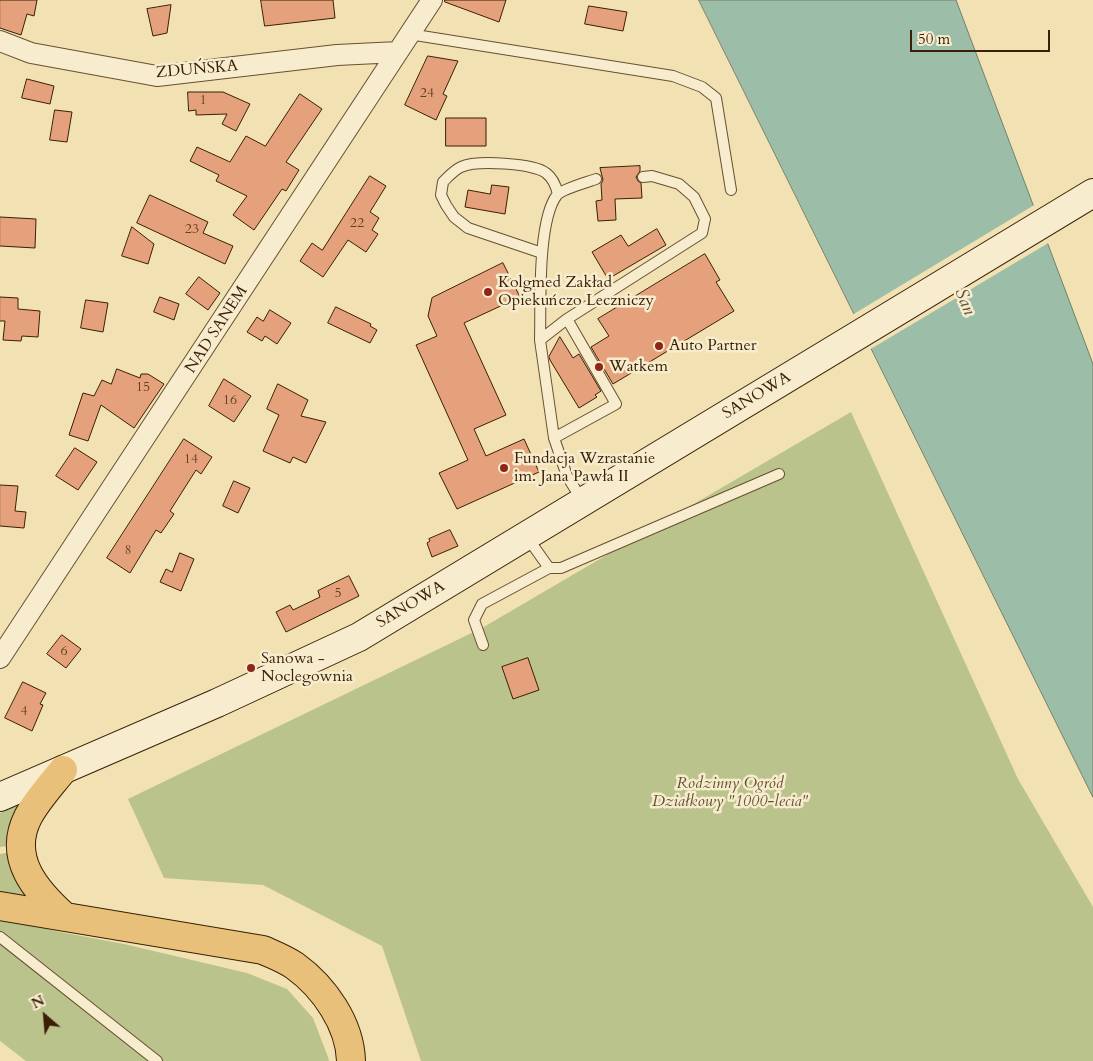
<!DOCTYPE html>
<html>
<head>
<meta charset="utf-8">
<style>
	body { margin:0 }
	#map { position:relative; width:1093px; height:1061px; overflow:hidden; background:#f2e1b3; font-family:Cardo,serif }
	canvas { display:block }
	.north { position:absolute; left:20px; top:991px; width:50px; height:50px; -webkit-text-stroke:4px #f7ecce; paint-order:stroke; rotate:333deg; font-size:14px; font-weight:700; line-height:20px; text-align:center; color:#391f05 }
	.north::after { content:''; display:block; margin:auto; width:18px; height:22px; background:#391f05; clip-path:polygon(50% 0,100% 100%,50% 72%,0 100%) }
	.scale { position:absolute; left:910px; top:30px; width:140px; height:22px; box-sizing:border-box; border:2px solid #391f05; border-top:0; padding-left:6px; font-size:15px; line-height:18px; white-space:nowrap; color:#391f05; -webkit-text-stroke:4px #f7ecce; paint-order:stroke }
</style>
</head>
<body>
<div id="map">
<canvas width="1093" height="1061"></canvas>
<div class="north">N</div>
<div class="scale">50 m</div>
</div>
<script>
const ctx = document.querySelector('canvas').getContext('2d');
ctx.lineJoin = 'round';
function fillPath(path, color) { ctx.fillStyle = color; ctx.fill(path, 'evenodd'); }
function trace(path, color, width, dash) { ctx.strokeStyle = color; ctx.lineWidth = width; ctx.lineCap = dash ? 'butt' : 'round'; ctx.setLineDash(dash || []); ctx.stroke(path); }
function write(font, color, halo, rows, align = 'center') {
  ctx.font = font + ' Cardo,serif'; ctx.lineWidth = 5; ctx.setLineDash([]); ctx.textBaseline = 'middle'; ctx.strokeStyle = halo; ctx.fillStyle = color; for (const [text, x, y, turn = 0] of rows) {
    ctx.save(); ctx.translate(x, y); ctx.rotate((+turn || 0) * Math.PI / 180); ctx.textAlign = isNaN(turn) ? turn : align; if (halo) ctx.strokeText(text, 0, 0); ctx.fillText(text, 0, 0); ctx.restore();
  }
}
fillPath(new Path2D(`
	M851,412L1018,779L1093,907V1061H421L382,946L263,885L164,878L128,799L482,628Z
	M30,798L7,846L0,847V813Z
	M17,851L38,901L0,894V854Z
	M0,918L60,932L124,944L247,973L287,989L313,1018L328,1057L329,1061H26L0,1041Z`), '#bbc38c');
const water = new Path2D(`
	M699,0H956L1093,364V797Z`);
fillPath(water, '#9cbea9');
trace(water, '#747e67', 1);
fillPath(new Path2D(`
	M1036,204L1050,242L869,350L852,315Z`), '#f2e1b3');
const building = new Path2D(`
	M0,0H37L34,16L27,14L21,35L0,28Z
	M261,0H333L335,18L265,26Z
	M445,0H506L499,22L445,2Z
	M171,5L167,33L153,36L147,9Z
	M589,6L627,12L623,31L585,24Z
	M428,56L458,61L443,94L447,96L436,120L405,105Z
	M27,79L54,86L50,104L22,98Z
	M188,92H223L250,104L236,131L222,124L227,114L196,115V110L189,111Z
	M300,94L322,109L286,162L299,170L286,191L282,189L254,230L233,215L247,196L216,181L219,175L190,161L197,147L230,162L246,136L265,146Z
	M55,110L72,112L67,142L50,140Z
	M446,118H486V146H446Z
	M640,166V171L636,177L638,181L641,183L642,198L615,199L616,220L598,221L596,201L602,200L601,184L603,180L600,168Z
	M370,176L386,186L370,212L379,218L372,230L378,234L366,252L348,240L323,277L300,261L312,243L322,250Z
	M492,185L509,187L505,214L465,207L468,190L490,194Z
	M150,195L208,222L203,233L233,246L225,264L137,223Z
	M0,217L36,219L35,248L0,246Z
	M132,227L154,244L148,264L122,256Z
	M657,229L666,245L608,279L592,252L621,235L628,246Z
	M705,254L720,280L716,282L734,311L613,384L591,347L609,336L598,319Z
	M503,263L520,297L464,323L506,415L474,429L486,456L524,439L539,472L457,509L439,473L468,460L416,345L437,336L428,316L432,298Z
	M199,277L220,293L208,310L186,294Z
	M0,297L18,298V309L40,311L38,337L22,336L21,341L3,340L5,321H0Z
	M160,297L179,304L174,320L154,312Z
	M86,300L108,303L103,332L81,328Z
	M336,307L371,324L370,326L377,330L370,343L328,323Z
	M270,310L291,323L277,344L265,336L262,341L247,332L257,317L263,321Z
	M560,337L573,358L579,354L601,391L595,395L597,397L579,408L550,360L549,357Z
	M117,369L140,378L141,374H148L164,384L134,428L101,405L88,441L69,435L83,393L94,396L102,380L111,384Z
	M224,379L251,396L234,422L209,406Z
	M278,384L308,400L301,416L326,422L306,463L293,457L290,463L263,451L279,415L267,409Z
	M184,439L212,457L201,474L196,470L170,511L174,514L161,533L156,530L130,573L107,558Z
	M75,448L97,462L78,490L56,476Z
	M234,481L250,488L238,513L223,506Z
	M0,485L18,486L15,511L26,512L24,528L0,526Z
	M450,530L458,546L432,557L427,543L430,541L429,539Z
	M180,553L194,559L181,591L160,582L166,569L172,572Z
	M349,576L359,596L286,632L276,612L290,605L293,610L320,597L318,591Z
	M62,635L81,649L66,668L47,654Z
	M528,658L539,690L513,699L502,667Z
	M23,682L46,693L40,704L43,705L32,731L5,718Z`);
fillPath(building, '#e5a17b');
trace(building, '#391f05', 1);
const service = new Path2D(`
	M409,34L673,76L702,87L716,98L731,190
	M542,253L468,228L454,217L446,205L441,195L443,182C448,177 454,170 461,167C476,160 534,163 546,173C553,178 556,186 558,194
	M567,319L702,233L705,219L694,197L679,184L652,176L643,177
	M540,340C541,306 537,221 557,195C562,189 588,182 596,179
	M554,438L540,340L567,319L616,404L554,438L567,476L582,500
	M527,537L549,568H561L779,474
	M483,645L474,620L482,604L549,568
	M0,937L157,1061`);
const minor = new Path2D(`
	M0,41L31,53L157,76L337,55L398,52
	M0,658L432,0`);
const secondary = new Path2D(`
	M0,797L217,703L359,637L1093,193`);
const primary = new Path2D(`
	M63,770C51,785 37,800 28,817C7,858 36,891 65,917
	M0,906L263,950C274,955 285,959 295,966C324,987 350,1024 351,1061`);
trace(service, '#675030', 12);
trace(minor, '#675030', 22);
trace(secondary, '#391f05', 30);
trace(primary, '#391f05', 30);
trace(service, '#f7ecce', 10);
trace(minor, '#f7ecce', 20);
trace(secondary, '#f7ecce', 28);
trace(primary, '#e9c07a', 28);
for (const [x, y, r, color] of [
	[488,292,5,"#8f2418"],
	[659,346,5,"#8f2418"],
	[599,367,5,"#8f2418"],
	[504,468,5,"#8f2418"],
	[251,668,5,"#8f2418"]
]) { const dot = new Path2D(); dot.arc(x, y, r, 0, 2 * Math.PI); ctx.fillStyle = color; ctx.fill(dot); trace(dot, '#f7ecce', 2); }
write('14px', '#644022', null, [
	["24",427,94],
	["1",203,101],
	["22",357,224],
	["23",192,230],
	["15",143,388],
	["16",230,401],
	["14",191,460],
	["8",128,551],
	["5",338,594],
	["6",64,652],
	["4",24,712]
]);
write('16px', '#391f05', '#f7ecce', [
	["ZDUŃSKA",197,70,-5],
	["NAD SANEM",217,330,-57],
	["SANOWA",757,396,-31],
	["SANOWA",411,605,-31]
]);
write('16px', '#391f05', '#f7ecce', [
	["Kolgmed Zakład",498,283],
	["Opiekuńczo Leczniczy",498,301],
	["Auto Partner",669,346],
	["Watkem",609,367],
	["Fundacja Wzrastanie",514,459],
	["im. Jana Pawła II",514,477],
	["Sanowa -",261,659],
	["Noclegownia",261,677]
], 'left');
write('italic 16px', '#60502e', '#f7ecce', [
	["Rodzinny Ogród",730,784],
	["Działkowy \"1000-lecia\"",730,802]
]);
write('italic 18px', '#574f36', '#f7ecce', [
	["San",964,302,67]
]);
</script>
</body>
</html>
